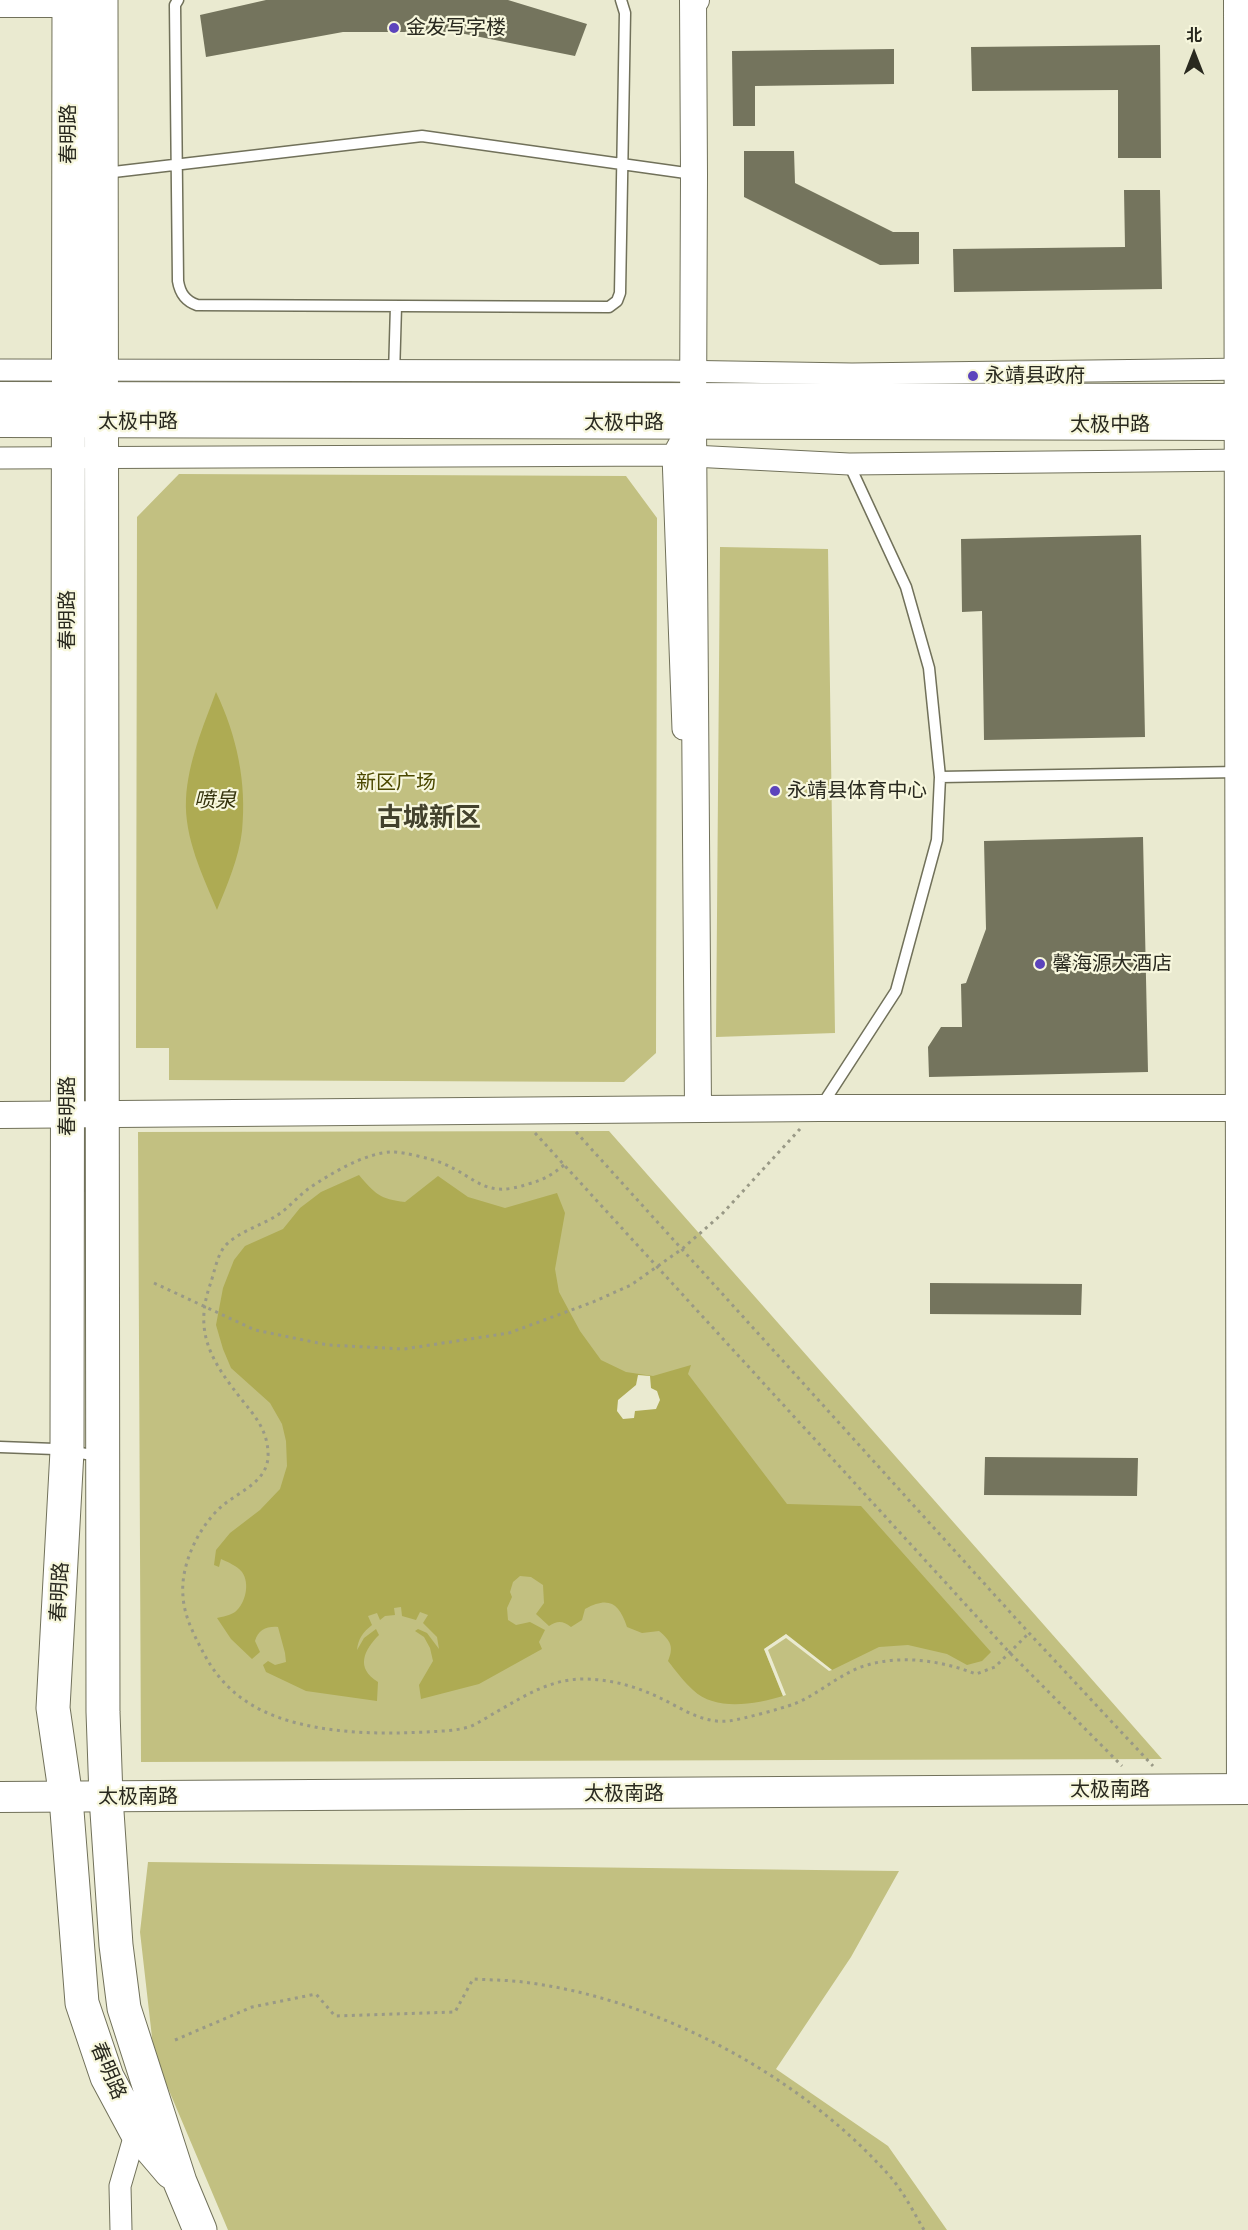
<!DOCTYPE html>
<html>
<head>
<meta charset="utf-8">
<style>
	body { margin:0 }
	#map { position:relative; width:1248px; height:2230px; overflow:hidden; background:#eaead0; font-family:Cabin,"Noto Sans SC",sans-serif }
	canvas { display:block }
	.north { position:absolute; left:1164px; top:24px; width:60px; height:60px; -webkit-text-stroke:4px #f7f7dd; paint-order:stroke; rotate:0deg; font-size:16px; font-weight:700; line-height:24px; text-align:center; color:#29291f }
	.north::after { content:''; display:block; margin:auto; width:21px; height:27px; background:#29291f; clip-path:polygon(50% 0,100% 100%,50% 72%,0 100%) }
</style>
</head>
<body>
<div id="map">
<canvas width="1248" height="2230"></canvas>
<div class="north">北</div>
</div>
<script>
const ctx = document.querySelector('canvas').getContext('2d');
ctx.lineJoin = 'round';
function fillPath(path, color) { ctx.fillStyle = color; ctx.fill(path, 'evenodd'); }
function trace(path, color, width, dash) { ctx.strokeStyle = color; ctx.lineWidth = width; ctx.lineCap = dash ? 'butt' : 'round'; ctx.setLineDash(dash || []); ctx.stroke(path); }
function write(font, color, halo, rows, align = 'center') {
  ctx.font = font + ' Cabin,"Noto Sans SC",sans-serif'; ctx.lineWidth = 4.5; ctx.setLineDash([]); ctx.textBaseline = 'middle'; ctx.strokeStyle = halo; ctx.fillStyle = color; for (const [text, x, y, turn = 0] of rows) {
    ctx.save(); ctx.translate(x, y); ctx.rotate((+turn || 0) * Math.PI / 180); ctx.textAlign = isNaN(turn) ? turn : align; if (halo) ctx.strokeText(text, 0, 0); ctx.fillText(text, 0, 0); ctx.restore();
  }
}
fillPath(new Path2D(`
	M179,474L626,476L657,518L656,1053L624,1082L169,1080V1048H136L137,517Z
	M720,547L828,549L835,1033L716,1037Z
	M609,1131L1162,1759L141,1762L138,1132Z
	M148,1862L899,1871L851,1957L776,2069L888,2146L947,2230H228L154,2055L140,1932Z`), '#c2c081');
fillPath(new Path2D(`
	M216,692C237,736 247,783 242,831C239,858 227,885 217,910C203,876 184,838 186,799C188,762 203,727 216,692Z
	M359,1175C375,1194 380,1199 405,1202L438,1176L468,1197L505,1208L557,1193L565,1213L555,1269L559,1292L580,1331L601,1360L626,1372L653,1376L691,1365L688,1374L787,1504L861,1506L991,1652L982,1661L967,1665L947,1654L908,1645L879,1647L832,1670L786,1634L764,1649L783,1696C756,1704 716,1712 693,1690C684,1682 676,1671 668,1661C674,1647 671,1641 659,1631L642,1633L627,1627C619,1603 609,1596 585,1609L582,1620L571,1627C563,1621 558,1620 549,1626L536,1614L544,1603L543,1585L531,1577L520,1576L513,1582L510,1592L512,1597L507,1608L508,1620L516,1625L530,1622L545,1630L539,1642L542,1649L479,1684L421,1699L419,1685L433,1661L430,1648L424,1637L415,1631L418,1629L427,1633L439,1649L437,1637L423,1623L428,1615L420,1612L416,1620L402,1616L401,1607L394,1608L395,1615L385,1616L380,1620L377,1613L368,1616L372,1625C363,1632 358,1639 357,1650L364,1638L376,1629L379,1635C364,1650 355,1668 378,1682L377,1701L306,1691L266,1672L263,1665L268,1661L275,1665L286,1662L285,1653L278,1627C267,1626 258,1630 255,1641L260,1652L252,1659L231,1639L217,1618C222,1617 231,1615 235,1612C246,1603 250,1583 242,1572C237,1566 228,1562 221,1559L219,1567L214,1565L216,1550L230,1533L260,1510L280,1489L287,1466L286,1441L282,1424L270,1403L231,1368L223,1349L216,1325L223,1288L234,1260L245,1246L283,1229L300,1208L321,1192Z`), '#aeab53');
fillPath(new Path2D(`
	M638,1375L650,1376L651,1388L657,1391L660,1400L656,1409L635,1411L634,1418L623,1419L617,1411L618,1400L636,1385Z
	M786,1634L832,1670L829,1671L786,1638L768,1650L786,1695L783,1696L764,1649Z`), '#eaead0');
fillPath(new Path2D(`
	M266,0H508L587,24L575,56L455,32H343L206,57L200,15Z
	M1160,45L1161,158H1118V90L972,91L971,47Z
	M894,49V84L755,86V126H733L732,51Z
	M744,151H794L795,183L893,232H919V264L880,265L744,197Z
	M1124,190H1160L1162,289L954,292L953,249L1125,247Z
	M1141,535L1145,737L984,740L982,611L962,612L961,539Z
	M1143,837L1148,1072L929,1077L928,1047L941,1027H962L961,984L966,983L986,929L984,841Z
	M930,1283L1082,1284L1081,1315L930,1314Z
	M985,1457L1138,1458L1137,1496L984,1495Z`), '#74745d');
const service = new Path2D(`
	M178,0L175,5L178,281C180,293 185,301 197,305L609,307L617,301L620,293L625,13L621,0
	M105,173L422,136L693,174
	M394,375L396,306
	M940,777L1238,772
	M822,1105L896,991L937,840L940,777L929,668L906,587L849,464
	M0,1447L55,1449L99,1456`);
const minor = new Path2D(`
	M0,370L671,371L852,374L1248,369
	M679,444L673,455L683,729
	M0,458L673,455L849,464L1248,460
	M121,2230L120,2186L136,2131`);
const tertiary = new Path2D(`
	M696,0H693L694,174L693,424L698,1109
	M1237,0L1240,1789
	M0,4H86
	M0,1115L820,1108H1239`);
const secondary = new Path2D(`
	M0,397L1248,399
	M0,422L1248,425
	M0,1797L1248,1789`);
const primary = new Path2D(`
	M69,0L67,1451L53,1708L66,1798L82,2003L107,2077L136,2131L171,2172
	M101,0L103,1712L106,1797L116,1945L124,2008L180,2182L200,2230`);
trace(service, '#71715a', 13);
trace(minor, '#71715a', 23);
trace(tertiary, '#71715a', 28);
trace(secondary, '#71715a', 32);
trace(primary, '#71715a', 35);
trace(new Path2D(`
	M576,1132L1029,1633L1153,1766
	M535,1133L1009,1652L1122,1766
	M564,1165C552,1175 543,1180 528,1184C484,1199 478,1178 442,1163C432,1159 404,1152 393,1152C366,1152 330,1174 308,1189C297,1197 288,1209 276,1216C260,1226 238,1232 225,1246C217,1255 214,1274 210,1285C193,1334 213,1363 242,1400C255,1416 267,1430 268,1452C270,1481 241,1490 222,1506C199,1526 180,1565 183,1596C184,1616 194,1635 203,1652C222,1689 252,1711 293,1722C338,1734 381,1734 427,1732C441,1731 455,1731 469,1727C479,1723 489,1716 498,1711C526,1695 551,1679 584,1679C609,1679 635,1686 658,1697C680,1707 702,1724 729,1721C743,1719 780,1709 794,1704C817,1695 837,1676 861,1667C898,1654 940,1660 976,1674L995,1667L1029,1633
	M154,1283L255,1330L328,1345L404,1349L509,1333L593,1302L631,1285L682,1249L722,1214L800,1129
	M175,2040L252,2007L316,1994L335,2016L455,2012L473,1979C490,1980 507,1980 523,1982C655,1998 798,2074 887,2173C902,2189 913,2211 924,2230`), '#999986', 3, [3, 4.5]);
trace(service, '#fff', 10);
trace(minor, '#fff', 21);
trace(tertiary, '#fff', 26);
trace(secondary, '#fff', 30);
trace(primary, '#fff', 33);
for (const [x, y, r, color] of [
	[394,28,6,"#5c44bc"],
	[973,376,6,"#5c44bc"],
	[775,791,6,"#5c44bc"],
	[1040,964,6,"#5c44bc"]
]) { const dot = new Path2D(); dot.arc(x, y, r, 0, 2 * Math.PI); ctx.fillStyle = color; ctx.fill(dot); trace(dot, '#f7f7dd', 2); }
write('20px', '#29291f', '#f7f7dd', [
	["金发写字楼",406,28],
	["永靖县政府",985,376],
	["永靖县体育中心",787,791],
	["馨海源大酒店",1052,964]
], 'left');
write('20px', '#29291f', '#f7f7dd', [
	["春明路",69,134,-90],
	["太极中路",138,422],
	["太极中路",624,423],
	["太极中路",1110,425],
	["春明路",68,620,-90],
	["春明路",68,1106,-90],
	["春明路",60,1592,-87],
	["太极南路",1110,1790],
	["太极南路",624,1794],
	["太极南路",138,1797],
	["春明路",108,2071,67]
]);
write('20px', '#4c4901', '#f7f7dd', [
	["新区广场",396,783]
]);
write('italic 21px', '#35330d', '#f7f7dd', [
	["喷泉",215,801]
]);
write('bold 26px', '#43422d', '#f7f7dd', [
	["古城新区",429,818]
]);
</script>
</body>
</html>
